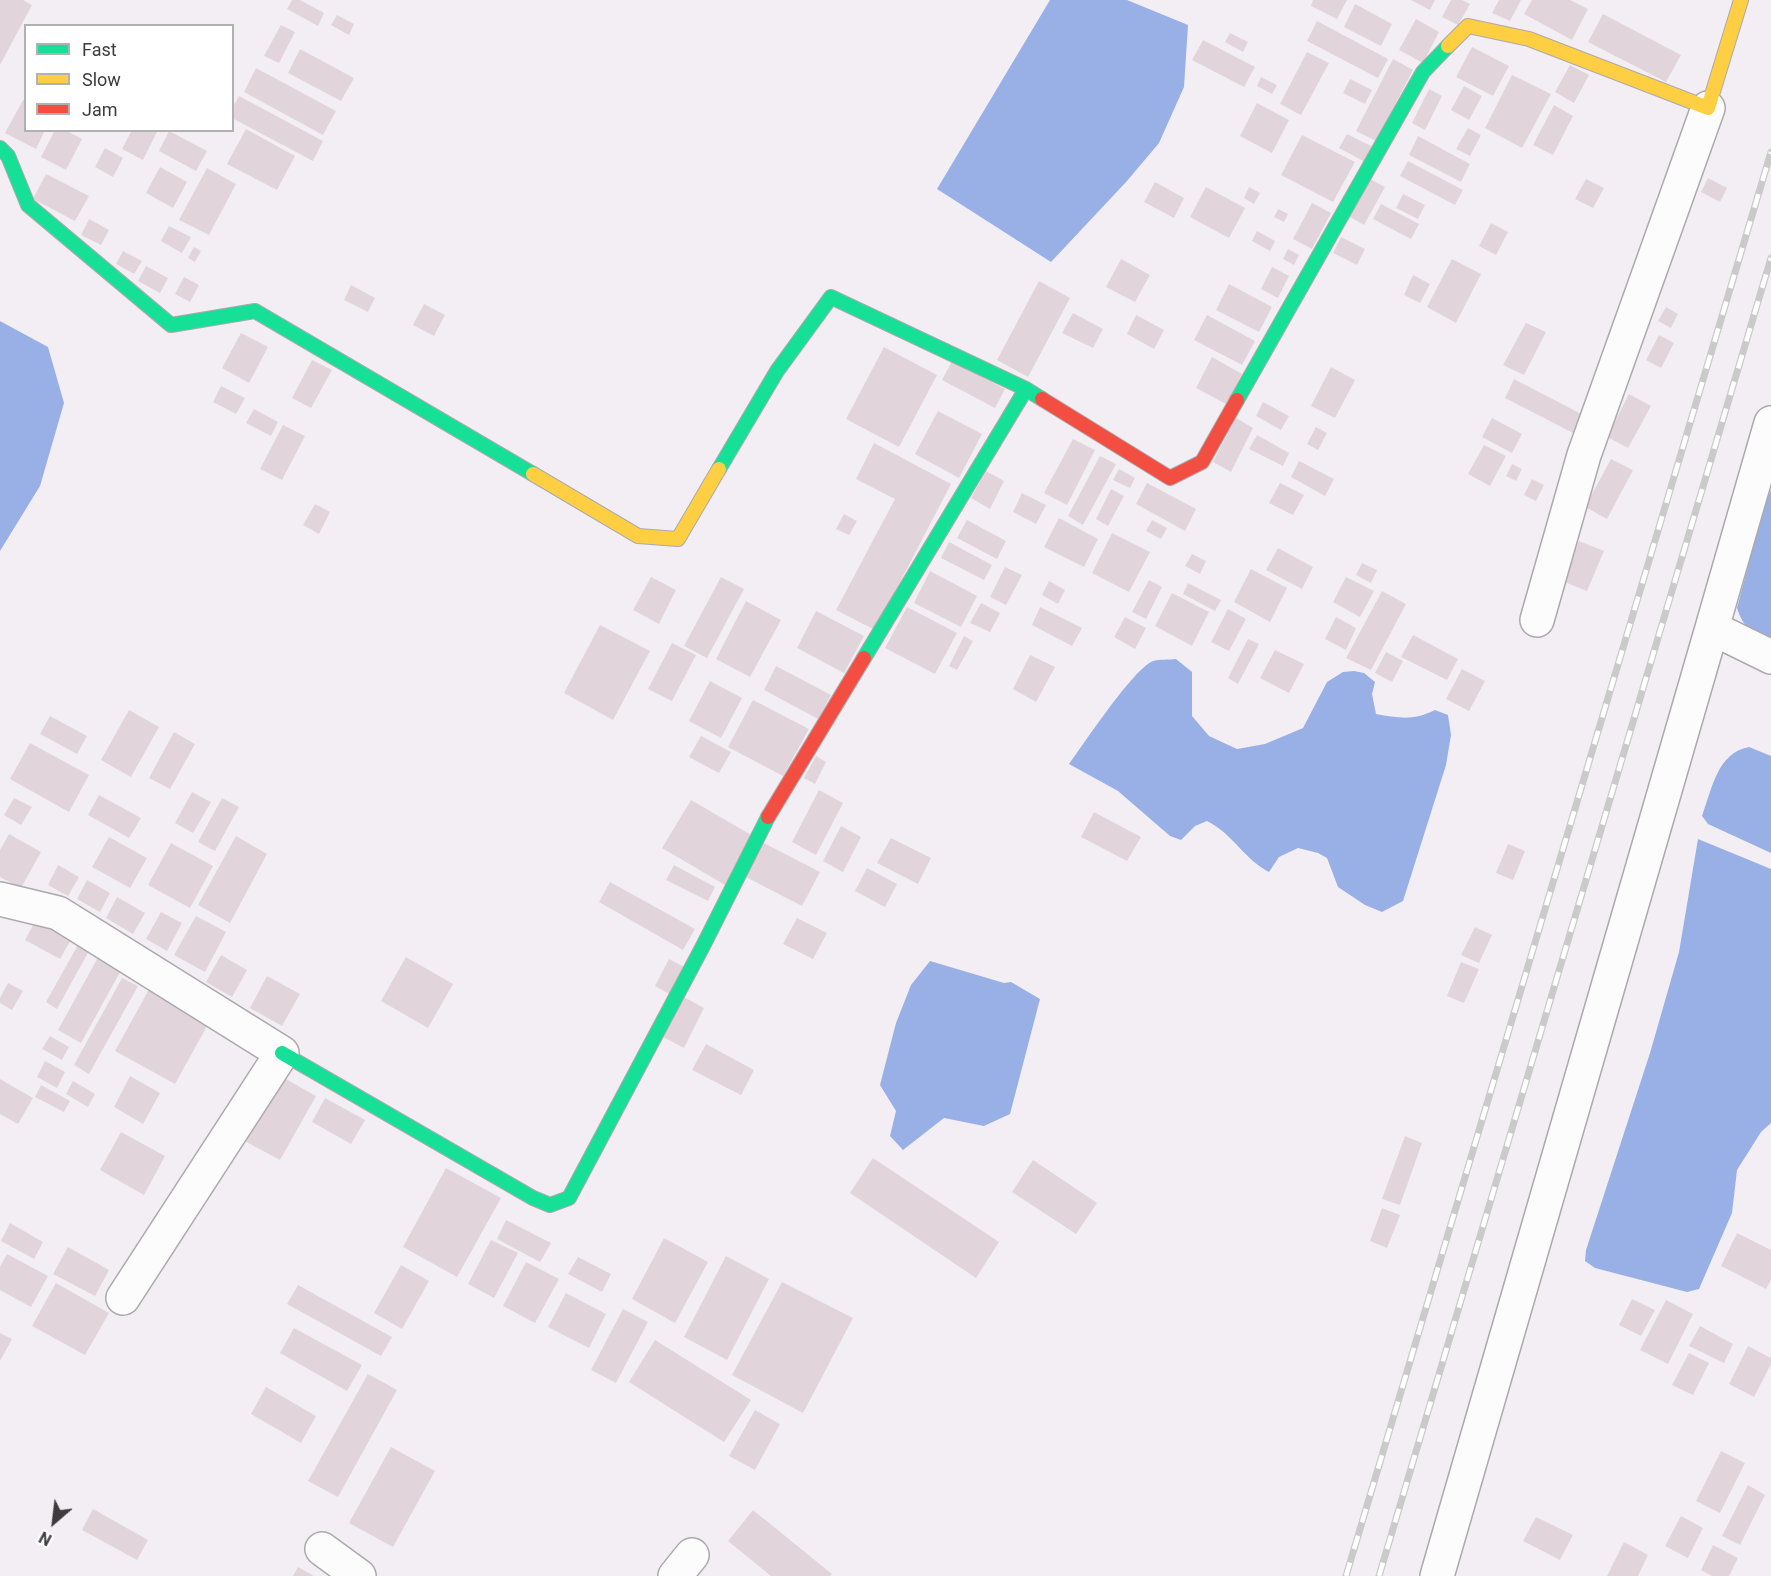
<!DOCTYPE html>
<html>
<head>
<meta charset="utf-8">
<style>
	body { margin:0 }
	#map { position:relative; width:1771px; height:1576px; overflow:hidden; background:#f3eef3; font-family:Roboto,sans-serif }
	canvas { display:block }
	.legend { position:absolute; left:24px; top:24px; width:210px; height:108px; box-sizing:border-box; background:#fff; border:2px solid #b1b1b2; margin:0; padding:8px 10px; list-style:none; font-size:18px; color:#3d3b3e }
	.legend li { display:flex; align-items:center; gap:12px; height:30px }
	.legend b { width:30px; border:2px solid #b1b1b2 }
	.north { position:absolute; left:24px; top:1492px; width:60px; height:60px; -webkit-text-stroke:4px #fff; paint-order:stroke; rotate:208deg; font-size:16px; font-weight:700; line-height:24px; text-align:center; color:#3d3b3e }
	.north::after { content:''; display:block; margin:auto; width:21px; height:27px; background:#3d3b3e; clip-path:polygon(50% 0,100% 100%,50% 72%,0 100%) }
</style>
</head>
<body>
<div id="map">
<canvas width="1771" height="1576"></canvas>
<ul class="legend">
<li><b style="height:8px;background:#16e098"></b>Fast</li>
<li><b style="height:8px;background:#ffcf43"></b>Slow</li>
<li><b style="height:8px;background:#f24e42"></b>Jam</li>
</ul>
<div class="north">N</div>
</div>
<script>
const ctx = document.querySelector('canvas').getContext('2d');
ctx.lineJoin = 'round';
function fillPath(path, color) { ctx.fillStyle = color; ctx.fill(path, 'evenodd'); }
function trace(path, color, width, dash) { ctx.strokeStyle = color; ctx.lineWidth = width; ctx.lineCap = dash ? 'butt' : 'round'; ctx.setLineDash(dash || []); ctx.stroke(path); }
fillPath(new Path2D(`
	M1050,0H1127L1188,25L1184,87L1159,143L1127,181L1051,262L937,189Z
	M0,321L48,347L64,403L40,486L0,551Z
	M1771,490V642C1753,633 1743,628 1737,608L1766,499Z
	M1176,659L1192,672V716L1209,736L1237,749L1265,744L1303,728L1327,682L1343,672L1354,671L1364,673L1375,682L1372,694L1376,714C1399,718 1413,721 1435,710L1448,715L1451,735L1446,765L1403,901L1382,912L1365,905L1338,887L1327,858L1318,853L1298,848L1279,857L1269,872C1245,860 1232,833 1207,821L1195,826L1181,840L1170,836L1118,791L1069,764C1084,744 1133,669 1153,661C1159,659 1169,660 1176,659Z
	M1749,747L1771,756V853L1708,824L1702,816C1712,789 1717,753 1749,747Z
	M1698,839L1771,869V1123L1761,1132L1737,1170L1732,1213L1699,1289L1687,1292L1595,1268L1585,1261L1586,1250L1650,1053L1679,952Z
	M930,961L1004,983L1011,982L1040,999L1010,1114L984,1126L944,1118L903,1150L890,1136L896,1111L880,1085L896,1023L911,985Z`), '#99b0e6');
fillPath(new Path2D(`
	M0,0H23L32,5L0,65Z
	M292,0H300L324,13L318,26L287,9Z
	M1313,0H1347L1337,19L1311,6Z
	M1411,0H1435L1430,10Z
	M1451,0H1462L1470,4L1458,25L1442,17Z
	M1499,0H1521L1510,21L1492,13Z
	M1532,0H1570L1588,9L1572,40L1524,14Z
	M1355,4L1392,24L1381,46L1344,27Z
	M1603,14L1681,55L1666,82L1588,42Z
	M337,15L354,24L349,35L331,25Z
	M1416,19L1439,32L1423,63L1399,50Z
	M1317,21L1388,59L1378,78L1307,41Z
	M281,25L295,32L279,63L264,56Z
	M1230,33L1248,42L1243,52L1225,42Z
	M1203,40L1255,67L1244,87L1192,60Z
	M1472,47L1509,66L1493,96L1456,77Z
	M300,49L354,78L341,101L288,73Z
	M1307,52L1329,63L1301,115L1280,104Z
	M1393,59L1413,70L1376,141L1356,131Z
	M1570,65L1589,75L1574,103L1555,92Z
	M256,68L336,111L323,135L244,92Z
	M1512,75L1551,94L1522,148L1485,128Z
	M1261,77L1277,85L1272,94L1257,86Z
	M1350,79L1372,90L1365,104L1343,93Z
	M1464,86L1482,96L1469,120L1451,110Z
	M1429,89L1442,96L1425,130L1412,123Z
	M239,96L323,141L313,161L232,118V109Z
	M23,100L26,101V130H45L36,149L5,133Z
	M1257,103L1289,120L1272,153L1240,136Z
	M1554,105L1573,116L1553,155L1533,145Z
	M1468,128L1481,135L1470,156L1456,149Z
	M246,129L295,156L277,190L227,164Z
	M55,130H65L82,139L66,170L41,157Z
	M132,130H158L143,160L122,149Z
	M169,131L207,151L196,171L159,151Z
	M1347,134L1373,147L1365,162L1339,148Z
	M1302,135L1355,162L1333,202L1281,175Z
	M1418,136L1470,164L1461,182L1409,155Z
	M105,148L123,158L113,177L95,167Z
	M1408,161L1463,190L1455,205L1400,176Z
	M160,167L187,182L173,208L146,193Z
	M207,168L236,184L209,235L179,220Z
	M46,174L89,196L75,221L33,199Z
	M1708,178L1727,188L1720,202L1701,192Z
	M1370,179L1385,187L1364,225L1350,217Z
	M1586,179L1604,188L1593,208L1575,199Z
	M1155,182L1184,198L1174,218L1144,202Z
	M1206,187L1245,208L1229,238L1190,217Z
	M1249,187L1260,193L1254,204L1244,198Z
	M1403,194L1425,205L1418,219L1396,208Z
	M1312,203L1331,213L1312,249L1293,239Z
	M1381,204L1419,224L1411,239L1373,219Z
	M1278,209L1288,214L1284,222L1274,217Z
	M89,219L109,230L101,245L81,235Z
	M1491,223L1508,232L1496,255L1479,246Z
	M169,226L191,237L182,253L161,241Z
	M1257,231L1275,241L1270,251L1252,241Z
	M1341,237L1365,249L1357,265L1333,253Z
	M194,247L201,251L195,262L188,258Z
	M1288,249L1299,255L1294,265L1283,259Z
	M123,251L142,261L134,274L116,264Z
	M1121,259L1150,275L1135,302L1106,287Z
	M1452,259L1481,274L1456,323L1427,307Z
	M146,266L168,278L160,293L138,281Z
	M1272,267L1289,276L1278,298L1261,289Z
	M1413,275L1430,284L1420,303L1404,295Z
	M184,277L199,285L190,302L175,294Z
	M1039,281L1070,298L1028,377L997,360Z
	M1229,284L1272,307L1259,332L1216,310Z
	M351,285L375,298L368,312L344,300Z
	M424,304L445,315L434,336L413,325Z
	M1666,307L1678,314L1671,328L1658,321Z
	M1073,313L1103,329L1093,348L1062,333Z
	M1136,315L1164,330L1154,349L1127,334Z
	M1207,315L1255,341L1242,365L1194,340Z
	M1526,323L1546,332L1524,375L1503,365Z
	M241,333L268,347L249,383L222,368Z
	M1659,335L1674,343L1661,368L1646,360Z
	M884,347L937,375L899,447L846,419Z
	M1212,357L1242,374L1226,404L1196,388Z
	M312,360L332,370L311,408L292,398Z
	M952,361L1005,389L995,408L942,380Z
	M1331,367L1355,380L1335,418L1311,406Z
	M1514,379L1589,418L1579,436L1505,398Z
	M221,386L245,398L236,414L213,402Z
	M1629,394L1651,406L1628,448L1607,437Z
	M1263,402L1289,416L1281,430L1256,416Z
	M254,409L278,422L271,436L246,423Z
	M938,411L982,434L959,478L915,454Z
	M1236,418L1253,428L1231,472L1213,462Z
	M1492,418L1522,434L1512,453L1482,437Z
	M283,425L305,436L282,480L260,469Z
	M1316,427L1327,433L1318,450L1307,444Z
	M1257,435L1289,453L1283,466L1249,449Z
	M1073,439L1095,450L1067,505L1044,493Z
	M874,443L951,484L875,630L836,610L895,499L856,479Z
	M1484,445L1506,456L1490,486L1468,474Z
	M1100,456L1116,464L1083,525L1068,516Z
	M1611,459L1633,470L1607,519L1585,507Z
	M1299,461L1334,479L1325,496L1291,477Z
	M1512,464L1522,469L1516,481L1506,476Z
	M1119,469L1135,478L1130,488L1113,480Z
	M986,471L1004,481L990,509L971,498Z
	M1532,479L1544,485L1536,501L1524,495Z
	M1147,483L1196,509L1185,531L1136,504Z
	M1280,483L1304,495L1293,515L1269,503Z
	M1111,489L1124,496L1108,526L1096,519Z
	M1022,493L1046,505L1036,524L1013,512Z
	M315,504L330,512L319,534L303,525Z
	M844,514L857,521L849,535L836,529Z
	M1059,518L1098,539L1084,567L1044,547Z
	M967,520L1006,541L997,559L957,538Z
	M1152,520L1167,528L1161,539L1146,531Z
	M1112,533L1150,552L1129,592L1092,573Z
	M1579,541L1604,551L1587,591L1562,581Z
	M949,542L992,565L984,580L941,558Z
	M1278,548L1313,567L1302,589L1266,570Z
	M1192,554L1206,561L1200,574L1185,566Z
	M1362,563L1377,570L1371,583L1356,575Z
	M1005,567L1022,575L1006,605L990,597Z
	M1251,569L1287,588L1270,622L1234,602Z
	M930,571L977,596L961,627L914,603Z
	M651,577L676,590L659,624L633,610Z
	M721,577L744,589L707,658L684,646Z
	M1346,577L1374,591L1360,617L1333,602Z
	M1149,580L1162,587L1146,619L1132,612Z
	M1049,581L1065,590L1058,604L1042,595Z
	M1188,583L1221,600L1215,611L1183,594Z
	M1382,591L1406,604L1371,670L1346,658Z
	M1172,593L1209,612L1192,646L1155,626Z
	M746,601L781,620L750,677L716,659Z
	M981,603L1000,613L990,632L970,623Z
	M907,607L957,633L935,674L885,648Z
	M1040,607L1082,628L1072,646L1032,625Z
	M1228,609L1246,619L1229,651L1211,642Z
	M816,611L864,636L844,673L797,648Z
	M1125,617L1146,628L1135,649L1114,637Z
	M1336,617L1356,628L1346,650L1325,639Z
	M600,625L650,651L613,720L564,693Z
	M1413,635L1458,659L1447,680L1401,657Z
	M964,636L973,641L957,670L949,666Z
	M1248,639L1259,644L1238,684L1228,678Z
	M672,643L696,655L672,701L648,689Z
	M1275,650L1304,664L1289,693L1260,678Z
	M1386,652L1403,661L1392,682L1375,673Z
	M1030,655L1055,667L1036,702L1013,689Z
	M776,666L831,695L818,719L764,690Z
	M1462,669L1485,681L1469,711L1446,699Z
	M710,681L742,698L721,738L689,721Z
	M753,700L809,729L783,776L728,747Z
	M129,710L159,727L131,777L101,760Z
	M50,716L87,736L77,754L40,734Z
	M174,732L195,744L170,789L149,778Z
	M701,736L731,752L719,773L689,757Z
	M30,743L89,775L69,812L10,779Z
	M816,756L826,762L815,784L804,778Z
	M819,790L843,803L816,855L792,842Z
	M192,792L211,802L193,833L175,823Z
	M99,795L141,818L129,838L88,815Z
	M14,798L32,807L21,825L4,815Z
	M222,798L239,807L215,851L198,842Z
	M691,800L753,836L725,885L662,848Z
	M1094,812L1141,837L1127,861L1081,837Z
	M841,826L861,837L843,872L823,861Z
	M9,834L41,852L21,888L0,877V850Z
	M236,836L267,854L230,923L198,905Z
	M109,837L147,858L130,888L92,867Z
	M891,838L931,858L918,884L877,863Z
	M760,841L820,872L802,906L742,875Z
	M171,843L213,866L190,908L148,885Z
	M1508,844L1525,851L1513,880L1496,873Z
	M58,865L79,877L68,896L48,885Z
	M674,865L715,887L708,901L666,880Z
	M867,868L897,884L885,907L855,891Z
	M87,880L110,893L100,912L77,899Z
	M610,882L695,929L683,950L599,902Z
	M117,897L145,913L133,934L106,918Z
	M161,912L182,923L167,951L146,939Z
	M196,916L226,932L205,972L174,955Z
	M37,918L72,938L60,959L25,940Z
	M797,918L827,933L813,959L783,944Z
	M1475,927L1492,935L1479,963L1461,955Z
	M79,943L90,949L57,1009L46,1002Z
	M101,952L124,965L81,1043L58,1030Z
	M221,955L247,970L232,997L206,982Z
	M406,957L453,984L428,1028L381,1001Z
	M669,959L688,969L673,996L655,986Z
	M1461,962L1479,969L1464,1003L1447,996Z
	M267,976L300,994L282,1026L250,1008Z
	M122,978L138,986L89,1074L74,1065Z
	M8,983L23,991L12,1010L0,1003V998Z
	M152,984L212,1017L175,1084L115,1051Z
	M682,996L704,1008L684,1048L661,1036Z
	M50,1036L69,1047L62,1060L42,1049Z
	M706,1044L754,1070L741,1095L692,1070Z
	M45,1061L65,1072L57,1088L37,1077Z
	M277,1074L316,1096L280,1160L241,1139Z
	M130,1076L160,1093L143,1124L114,1107Z
	M0,1079L33,1098L18,1124L0,1114Z
	M73,1081L95,1094L88,1107L66,1094Z
	M41,1085L70,1101L64,1112L35,1097Z
	M325,1098L365,1120L351,1144L312,1122Z
	M121,1132L165,1156L144,1195L100,1170Z
	M1405,1136L1422,1143L1400,1205L1382,1199Z
	M873,1158L999,1242L976,1278L850,1193Z
	M1033,1160L1097,1203L1076,1234L1012,1192Z
	M446,1168L501,1198L457,1277L403,1247Z
	M1382,1208L1400,1215L1387,1248L1370,1241Z
	M506,1220L551,1243L540,1262L497,1239Z
	M10,1223L43,1242L34,1259L1,1241Z
	M1737,1233L1771,1250V1280L1766,1289L1721,1266Z
	M664,1238L708,1262L675,1323L632,1299Z
	M491,1240L518,1253L494,1298L468,1284Z
	M68,1247L109,1270L95,1296L53,1274Z
	M7,1254L48,1276L31,1307L0,1290V1267Z
	M726,1256L769,1279L727,1360L684,1337Z
	M578,1257L611,1274L602,1292L568,1274Z
	M526,1262L559,1279L535,1323L503,1306Z
	M401,1265L429,1281L402,1329L374,1313Z
	M782,1282L853,1318L803,1413L732,1375Z
	M56,1283L109,1313L85,1355L32,1326Z
	M298,1285L392,1337L381,1356L287,1304Z
	M566,1293L606,1314L589,1348L548,1327Z
	M1632,1299L1655,1310L1641,1336L1619,1325Z
	M1666,1300L1693,1314L1668,1364L1640,1350Z
	M623,1309L648,1322L616,1383L591,1370Z
	M1700,1326L1733,1344L1724,1363L1689,1346Z
	M294,1328L362,1365L347,1391L280,1353Z
	M0,1333L12,1339L0,1361Z
	M655,1340L751,1400L724,1442L629,1382Z
	M1748,1346L1771,1358V1364L1754,1397L1729,1384Z
	M1689,1353L1709,1363L1693,1395L1672,1385Z
	M368,1374L397,1390L338,1497L308,1481Z
	M266,1387L316,1416L301,1443L251,1414Z
	M755,1410L780,1424L755,1470L729,1456Z
	M391,1447L435,1471L393,1547L349,1523Z
	M1721,1451L1745,1463L1720,1513L1696,1501Z
	M1748,1485L1765,1495L1740,1545L1722,1536Z
	M93,1509L148,1540L137,1560L82,1530Z
	M753,1510L832,1574L830,1576H771L728,1541Z
	M1681,1516L1703,1528L1688,1558L1665,1546Z
	M1536,1517L1573,1535L1560,1560L1523,1541Z
	M1624,1542L1648,1555L1638,1576H1607Z
	M1713,1545L1738,1558L1729,1576H1712L1701,1570Z
	M298,1567L314,1576H293Z`), '#e1d5db');
const street = new Path2D(`
	M1537,620L1584,455L1708,108
	M1712,628L1771,423
	M0,899L58,913L282,1053L123,1298
	M322,1549L359,1576
	M675,1576L692,1555
	M1437,1576L1712,628L1771,657`);
const fast = new Path2D(`
	M0,148L8,156L28,205L171,325L255,311L533,474
	M1237,400L1423,72L1448,46
	M719,469L777,371L831,297L1026,389L1042,399
	M864,658L1026,389
	M282,1053L533,1198L550,1205L569,1198L703,946L768,817`);
const slow = new Path2D(`
	M1448,46L1468,26L1529,39L1708,108L1741,0
	M533,474L638,536L678,539L719,469`);
const jam = new Path2D(`
	M1042,399L1170,478L1202,462L1237,400
	M768,817L864,658`);
trace(street, '#aca9ad', 36);
trace(fast, '#aca9ad', 16);
trace(slow, '#aca9ad', 16);
trace(jam, '#aca9ad', 16);
trace(street, '#fdfcfd', 33);
trace(fast, '#16e098', 14);
trace(slow, '#ffcf43', 14);
trace(jam, '#f24e42', 14);
const rail = new Path2D(`
	M1346,1576L1771,152
	M1379,1576L1771,258`);
trace(rail, '#cbcacb', 7);
trace(rail, '#fff', 4.5, [14]);
</script>
</body>
</html>
